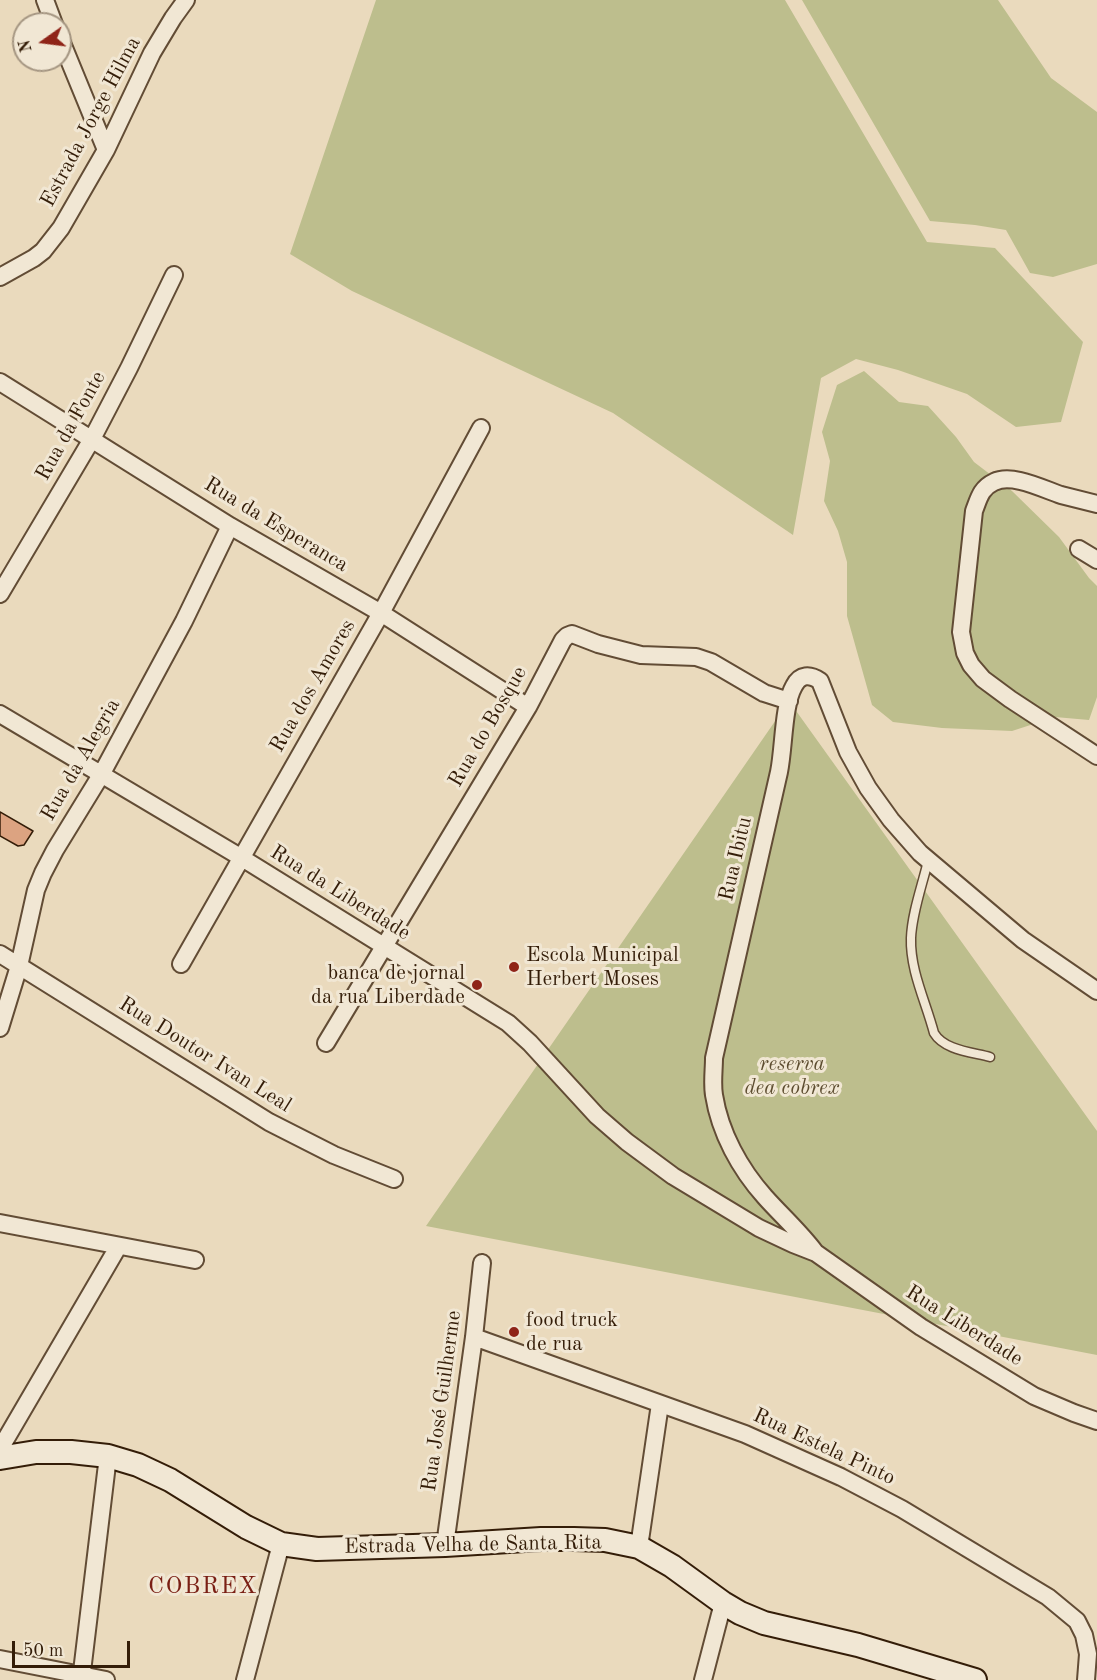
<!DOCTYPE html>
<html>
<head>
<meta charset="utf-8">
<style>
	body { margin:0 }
	#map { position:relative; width:1097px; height:1680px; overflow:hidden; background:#eadabd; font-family:"Old Standard TT",serif }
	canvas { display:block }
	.north { position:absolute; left:12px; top:12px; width:60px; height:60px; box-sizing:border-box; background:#f1e7d4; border:2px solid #a59682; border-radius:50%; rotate:256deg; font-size:16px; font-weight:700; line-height:24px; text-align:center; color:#341d08 }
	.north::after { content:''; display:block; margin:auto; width:21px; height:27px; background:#8f2418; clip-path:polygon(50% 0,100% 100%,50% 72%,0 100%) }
	.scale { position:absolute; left:12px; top:1641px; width:118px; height:27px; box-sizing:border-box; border:3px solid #341d08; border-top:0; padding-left:8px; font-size:18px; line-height:21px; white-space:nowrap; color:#341d08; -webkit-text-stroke:4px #f1e7d4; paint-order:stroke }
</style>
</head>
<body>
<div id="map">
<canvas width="1097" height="1680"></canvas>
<div class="north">N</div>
<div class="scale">50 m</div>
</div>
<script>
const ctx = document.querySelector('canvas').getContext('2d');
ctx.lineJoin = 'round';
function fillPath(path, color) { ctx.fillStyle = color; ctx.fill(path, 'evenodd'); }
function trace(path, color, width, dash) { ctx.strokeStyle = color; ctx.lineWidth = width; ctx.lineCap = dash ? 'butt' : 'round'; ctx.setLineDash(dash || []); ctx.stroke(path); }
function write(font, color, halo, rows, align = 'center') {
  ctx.font = font + ' "Old Standard TT",serif'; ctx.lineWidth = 6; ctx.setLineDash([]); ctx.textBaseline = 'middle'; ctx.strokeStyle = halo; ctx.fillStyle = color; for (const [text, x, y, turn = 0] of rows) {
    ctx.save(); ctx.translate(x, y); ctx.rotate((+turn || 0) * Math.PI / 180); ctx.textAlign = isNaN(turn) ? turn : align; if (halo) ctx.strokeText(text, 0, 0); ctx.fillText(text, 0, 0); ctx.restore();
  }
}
fillPath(new Path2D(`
	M376,0H785L927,242L995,248L1083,342L1061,422L1016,427L967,394L898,370L856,359L821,378L793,535L613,413L352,291L290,254Z
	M802,0H998L1051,78L1097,112V264L1053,277L1030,273L1006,230L975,225L930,221Z
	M864,371L899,402L928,406L956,437L974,462L1012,491L1059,537L1089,578L1097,586V697L1089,720L1055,717L1012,731L942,728L893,722L872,705L847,616V562L838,531L824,501L830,461L822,432L837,385Z
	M789,701L1097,1131V1355L426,1226Z`), '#bdbe8d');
const building = new Path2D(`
	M0,812L33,831L24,845L18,846L0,836Z`);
fillPath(building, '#dca381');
trace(building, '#341d08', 1.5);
const lane = new Path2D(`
	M928,861C922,886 912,913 911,938C910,971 926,1002 934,1033C944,1050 971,1052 990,1057`);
const street = new Path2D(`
	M45,0L54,24
	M60,38L106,150
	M0,277L34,258L43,251L61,228L106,150L152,53L173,18L186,0
	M0,382L230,526L381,613L528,707
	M1097,504C1085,501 1073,498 1061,495C1043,489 1012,473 994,482C981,488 979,498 974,511L961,632L965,653L971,665L983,679L1010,699L1097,756
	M1079,549L1097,560
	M0,594L92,439L129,368L174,275
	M0,714L242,858L508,1023L530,1043L597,1116L627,1142L673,1176L759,1228L793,1244L816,1253L921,1327L1034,1396L1074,1413L1097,1421
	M0,954L269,1122L334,1155L394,1179
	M181,964L381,613L481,428
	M0,1028L19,966L36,890L43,873L55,850L101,775L184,621L230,526
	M326,1043L528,707L563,640L567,636L572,634L598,644L641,655L696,657L711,662L764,693L789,701
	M0,1223L195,1260
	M815,1252C800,1232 782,1216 765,1197C740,1169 720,1133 714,1095C712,1083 714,1070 714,1058C736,962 758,867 779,772C784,748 783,705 794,686C800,674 810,674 820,681L848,752L868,788L891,820L920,853L1023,940L1097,991
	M474,1337L745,1434L841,1477L902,1509L1048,1597L1077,1621L1084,1635L1088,1654L1086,1680
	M0,1449L118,1247
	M445,1545L474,1337L482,1263
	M639,1547L660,1404
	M0,1659L106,1680
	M81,1680L108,1456
	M245,1680L281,1544
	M703,1680L723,1603`);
const secondary = new Path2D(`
	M0,1458L36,1452H71L108,1456L138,1465L170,1480L246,1527L281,1544L317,1549L445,1545L541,1539H574L605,1540L639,1547L672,1566L723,1603L740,1613L764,1623L858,1645L975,1680`);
trace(lane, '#624c35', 11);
trace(street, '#624c35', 20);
trace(secondary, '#341d08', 26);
trace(lane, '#f1e7d4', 8);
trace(street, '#f1e7d4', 16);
trace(secondary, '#f1e7d4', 22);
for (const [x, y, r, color] of [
	[514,967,6,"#8f2418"],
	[477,985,6,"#8f2418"],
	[514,1332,6,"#8f2418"]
]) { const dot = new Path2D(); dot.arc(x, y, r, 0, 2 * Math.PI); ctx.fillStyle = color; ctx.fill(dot); trace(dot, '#f1e7d4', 2); }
write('21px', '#341d08', '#f1e7d4', [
	["Estrada Jorge Hilma",91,122,-62],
	["Rua da Fonte",71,426,-61],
	["Rua da Esperanca",276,525,31],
	["Rua dos Amores",313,686,-60],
	["Rua do Bosque",488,727,-60],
	["Rua da Alegria",81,760,-60],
	["Rua Ibitu",736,859,-77],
	["Rua da Liberdade",340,893,32],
	["Rua Doutor Ivan Leal",205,1055,32],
	["Rua Liberdade",964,1326,32],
	["Rua José Guilherme",442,1401,-82],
	["Rua Estela Pinto",824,1447,25],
	["Estrada Velha de Santa Rita",473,1545,-1]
]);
write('21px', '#341d08', '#f1e7d4', [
	["Escola Municipal",526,955],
	["Herbert Moses",526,979],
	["banca de jornal",465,973,"right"],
	["da rua Liberdade",465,997,"right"],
	["food truck",526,1320],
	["de rua",526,1344]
], 'left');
write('italic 21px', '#5d4d30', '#f1e7d4', [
	["reserva",792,1064],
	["dea cobrex",792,1088]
]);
ctx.letterSpacing = '1.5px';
write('24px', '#7a1f14', '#f1e7d4', [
	["COBREX",203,1587]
]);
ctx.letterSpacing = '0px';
</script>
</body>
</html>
